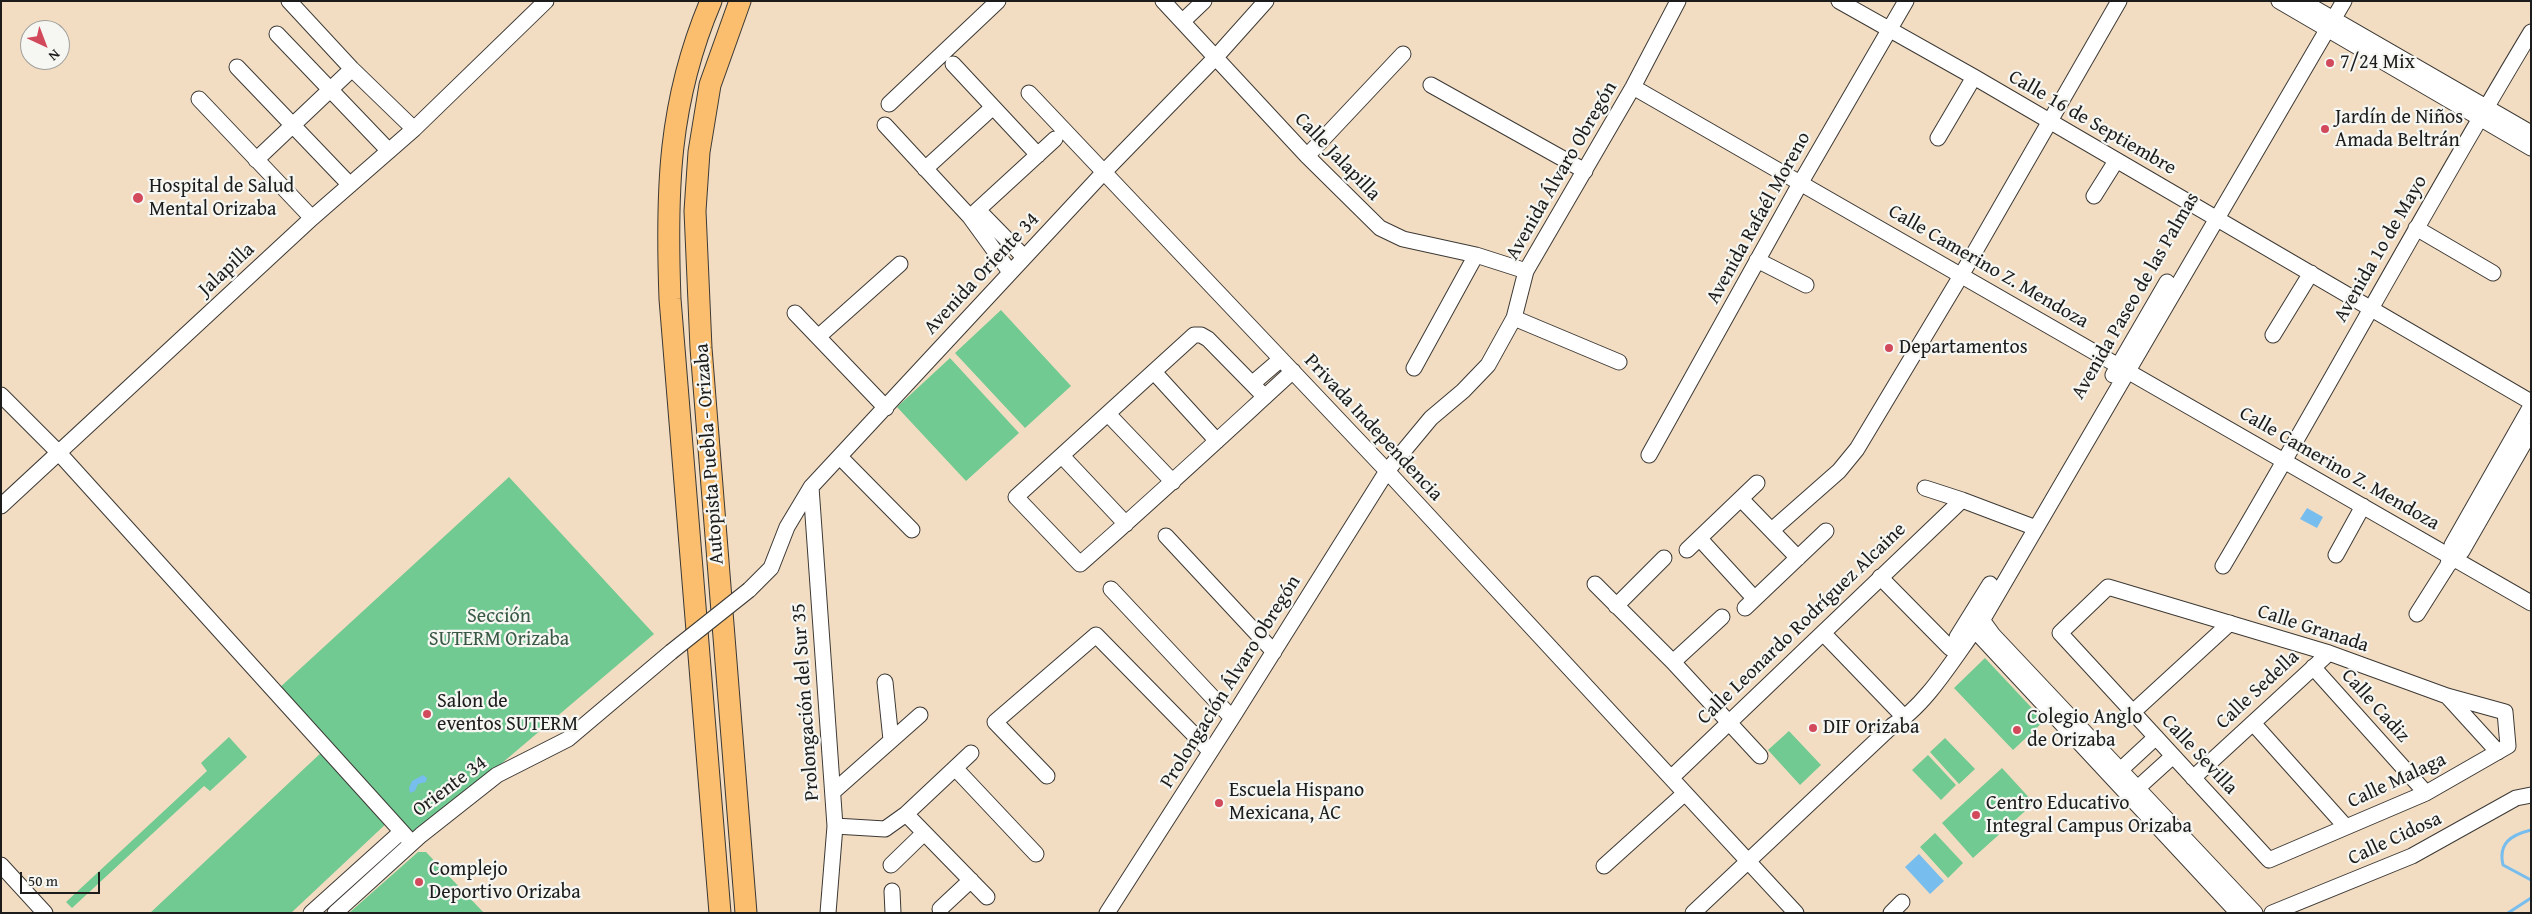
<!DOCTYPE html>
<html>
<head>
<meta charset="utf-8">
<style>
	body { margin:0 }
	#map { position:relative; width:2532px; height:914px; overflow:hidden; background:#f3ddc2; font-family:"Gentium Book Plus",serif }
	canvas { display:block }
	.frame { position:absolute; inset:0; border:2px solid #1c1c1c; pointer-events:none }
	.north { position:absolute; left:20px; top:20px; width:50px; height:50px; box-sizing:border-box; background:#f6f6f2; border:1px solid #9f9f9c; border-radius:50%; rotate:137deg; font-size:14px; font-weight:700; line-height:20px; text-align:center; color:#1c1c1c }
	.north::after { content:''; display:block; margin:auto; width:18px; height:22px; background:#d1495b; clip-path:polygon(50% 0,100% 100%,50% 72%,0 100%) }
	.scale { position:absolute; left:20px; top:872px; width:80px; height:22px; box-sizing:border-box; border:2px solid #1c1c1c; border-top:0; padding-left:6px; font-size:15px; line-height:18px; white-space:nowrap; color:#1c1c1c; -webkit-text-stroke:4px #f6f6f2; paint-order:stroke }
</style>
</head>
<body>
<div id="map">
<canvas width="2532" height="914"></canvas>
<div class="frame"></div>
<div class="north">N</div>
<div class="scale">50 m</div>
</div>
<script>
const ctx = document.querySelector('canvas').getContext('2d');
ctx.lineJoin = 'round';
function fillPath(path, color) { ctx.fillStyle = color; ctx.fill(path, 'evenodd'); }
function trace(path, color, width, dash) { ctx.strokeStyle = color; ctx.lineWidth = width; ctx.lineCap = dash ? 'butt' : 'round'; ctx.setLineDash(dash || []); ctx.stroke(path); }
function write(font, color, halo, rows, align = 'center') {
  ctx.font = font + ' "Gentium Book Plus",serif'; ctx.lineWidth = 4.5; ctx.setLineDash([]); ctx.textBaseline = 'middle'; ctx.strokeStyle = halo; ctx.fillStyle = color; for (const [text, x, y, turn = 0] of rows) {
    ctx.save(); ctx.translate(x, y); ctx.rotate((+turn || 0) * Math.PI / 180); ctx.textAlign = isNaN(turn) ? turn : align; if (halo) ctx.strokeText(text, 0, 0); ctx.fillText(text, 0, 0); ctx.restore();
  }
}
fillPath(new Path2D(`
	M1001,310L1071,386L1025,428L955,353Z
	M950,358L1019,433L966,481L897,407Z
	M509,477L654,634L455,803L410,835L277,690Z
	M1985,658L2044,721L2013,750L1954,688Z
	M1789,731L1821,765L1800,785L1768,750Z
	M229,737L247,757L210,791L204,786L72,908L66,902L207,771L201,763Z
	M1945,738L1975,769L1959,784L1930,752Z
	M323,751L389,821L291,913H150Z
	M1928,755L1956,785L1941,800L1912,770Z
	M2002,768L2034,803L1973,858L1942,823Z
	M1935,833L1963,863L1948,878L1920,847Z
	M418,852H426L484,913H349Z`), '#70ca92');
fillPath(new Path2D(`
	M2307,508L2323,517L2317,528L2300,519Z
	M423,775L427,778L426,782L418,784L415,791L410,793L409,788L412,781Z
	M1919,854L1944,881L1930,894L1905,867Z`), '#77bdee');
trace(new Path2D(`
	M2531,830C2511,835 2498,843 2503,865L2531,880
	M2508,913L2531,898`), '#77bdee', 3);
const minor = new Path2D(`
	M289,1L352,69L414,129
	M1163,1L1307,156L1380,228L1403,239L1476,255L1526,271
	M1839,1L1974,77L2531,402
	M2279,1L2531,148
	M2302,1L2531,133
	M1183,21L1204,1
	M277,34L389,151
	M953,64L1038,155
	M237,67L350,185
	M1431,85L1585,171
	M1633,87L2531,603
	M1029,93L1387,471L1796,913
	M199,99L312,218
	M889,104L998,1
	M885,125L970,217L1010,272
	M1938,138L1974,77
	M1307,156L1403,54
	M256,160L352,69
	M925,169L993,107
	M2094,196L2116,161
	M978,210L1024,257
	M970,217L1055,139
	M2416,228L2493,273
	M1757,260L1806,285
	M795,313L886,408
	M1514,318L1619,362
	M2273,335L2311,273
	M818,337L900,264
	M1414,368L1476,255
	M1154,372L1217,441
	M2113,375L2167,282
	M1253,383L1281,359
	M1,395L59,453L412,843
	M1265,397L1208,339L1201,335H1194L1016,497L1080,564C1152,501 1222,436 1293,371
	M1108,414L1173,482
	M1649,455L1801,182L1906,1
	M1062,456L1126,524
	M840,457L912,530
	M811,487L835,826L828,913
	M1925,488L1962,500L2036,528
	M1741,499L1798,558
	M1,506L312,218L414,129L546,1
	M1772,530L1839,471L1857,449L1962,274L2119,1
	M1166,536L1274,652
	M1700,539L1754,598
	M1687,550L1757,483
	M2336,555L2363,506
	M2448,564L2452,545L2531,406
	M2223,566C2328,389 2425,208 2531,32
	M1880,577L1950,648
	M1595,584L1673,662L1760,756
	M2108,587L2329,653L2447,696L2505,712L2508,746L2426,793L2269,860L2060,633Z
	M1111,589L1232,718
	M749,590L771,568L787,527L811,487L1104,172L1215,58L1266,1
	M1616,606L1664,558
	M1745,608L1826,531
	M1977,613L1993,635L2255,913
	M2417,614L2448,565L2462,551L2531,431
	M1968,623L2238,913
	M1823,633L1905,718
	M1957,637L1990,584
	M1673,662L1722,617
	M2313,667L2426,793
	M885,682L891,740
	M2447,696L2498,752
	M2133,712L2230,623
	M2253,723L2346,827
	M955,768L1036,854
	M2115,775L2156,737
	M1047,776L995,722L1096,635L1210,751
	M1671,778L1962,500
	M2193,778L2329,653
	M833,792L920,715
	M2131,794L2173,756
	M906,814L987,897
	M835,826L885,829L906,814L971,753
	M1,865L45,913
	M891,865L924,833
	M1604,866L1685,793
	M892,891L893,913
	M940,909L971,880
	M311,913L401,832
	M335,913L421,835L497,775L568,739L671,652
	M1107,913L1232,718L1387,471L1431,418L1463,391L1488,365L1514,318L1526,271L1633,87L1678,1
	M1693,913L1893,725C1927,706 1958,651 1983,619L2344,1
	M1891,913L1902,902
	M2272,913L2412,856L2516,798L2531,795`);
const highway = new Path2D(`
	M711,1C668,102 666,191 670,299L720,913
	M740,1L710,85L699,152L695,211L701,348L746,913`);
trace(minor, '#3c3935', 17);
trace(highway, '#3c3935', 23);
trace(minor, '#fff', 15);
trace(highway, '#fabe6e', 21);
const minorBridge = new Path2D(`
	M671,652L749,590`);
trace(minorBridge, '#3c3935', 17, []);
trace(minorBridge, '#fff', 15);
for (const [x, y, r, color] of [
	[2330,63,5,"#d1495b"],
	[2325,129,5,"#d1495b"],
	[138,198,6,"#d1495b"],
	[1889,348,5,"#d1495b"],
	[427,714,5,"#d1495b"],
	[1813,728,5,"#d1495b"],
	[2017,730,5,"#d1495b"],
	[1219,803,5,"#d1495b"],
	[1976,815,5,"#d1495b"],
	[419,882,5,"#d1495b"]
]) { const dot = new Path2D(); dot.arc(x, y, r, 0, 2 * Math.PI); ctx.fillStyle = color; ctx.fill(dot); trace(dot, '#f6f6f2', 2); }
write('20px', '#1c1c1c', '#f6f6f2', [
	["7/24 Mix",2340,63],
	["Jardín de Niños",2335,118],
	["Amada Beltrán",2335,141],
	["Hospital de Salud",149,187],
	["Mental Orizaba",149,210],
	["Departamentos",1899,348],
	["Salon de",437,702],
	["eventos SUTERM",437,725],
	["Colegio Anglo",2027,718],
	["de Orizaba",2027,741],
	["DIF Orizaba",1823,728],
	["Escuela Hispano",1229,791],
	["Mexicana, AC",1229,814],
	["Centro Educativo",1986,804],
	["Integral Campus Orizaba",1986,827],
	["Complejo",429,870],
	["Deportivo Orizaba",429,893]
], 'left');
write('20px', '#1c1c1c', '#f6f6f2', [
	["Calle 16 de Septiembre",2092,123,30],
	["Calle Jalapilla",1337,157,46],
	["Avenida Álvaro Obregón",1562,171,-60],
	["Avenida Rafaél Moreno",1759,218,-61],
	["Avenida 1o de Mayo",2381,249,-60],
	["Calle Camerino Z. Mendoza",1988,267,30],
	["Jalapilla",227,270,-43],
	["Avenida Oriente 34",982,274,-47],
	["Avenida Paseo de las Palmas",2136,296,-60],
	["Privada Independencia",1373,428,47],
	["Autopista Puebla - Orizaba",710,454,-94],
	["Calle Camerino Z. Mendoza",2339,469,30],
	["Calle Leonardo Rodríguez Alcaine",1802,624,-44],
	["Calle Granada",2313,629,18],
	["Prolongación Álvaro Obregón",1231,682,-58],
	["Calle Sedella",2258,690,-43],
	["Prolongación del Sur 35",806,702,-94],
	["Calle Cadiz",2375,706,48],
	["Calle Sevilla",2199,755,47],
	["Calle Malaga",2397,781,-25],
	["Oriente 34",450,787,-37],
	["Calle Cidosa",2395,839,-25]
]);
write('20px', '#395945', '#f6f6f2', [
	["Sección",499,617],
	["SUTERM Orizaba",499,640]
]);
</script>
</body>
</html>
